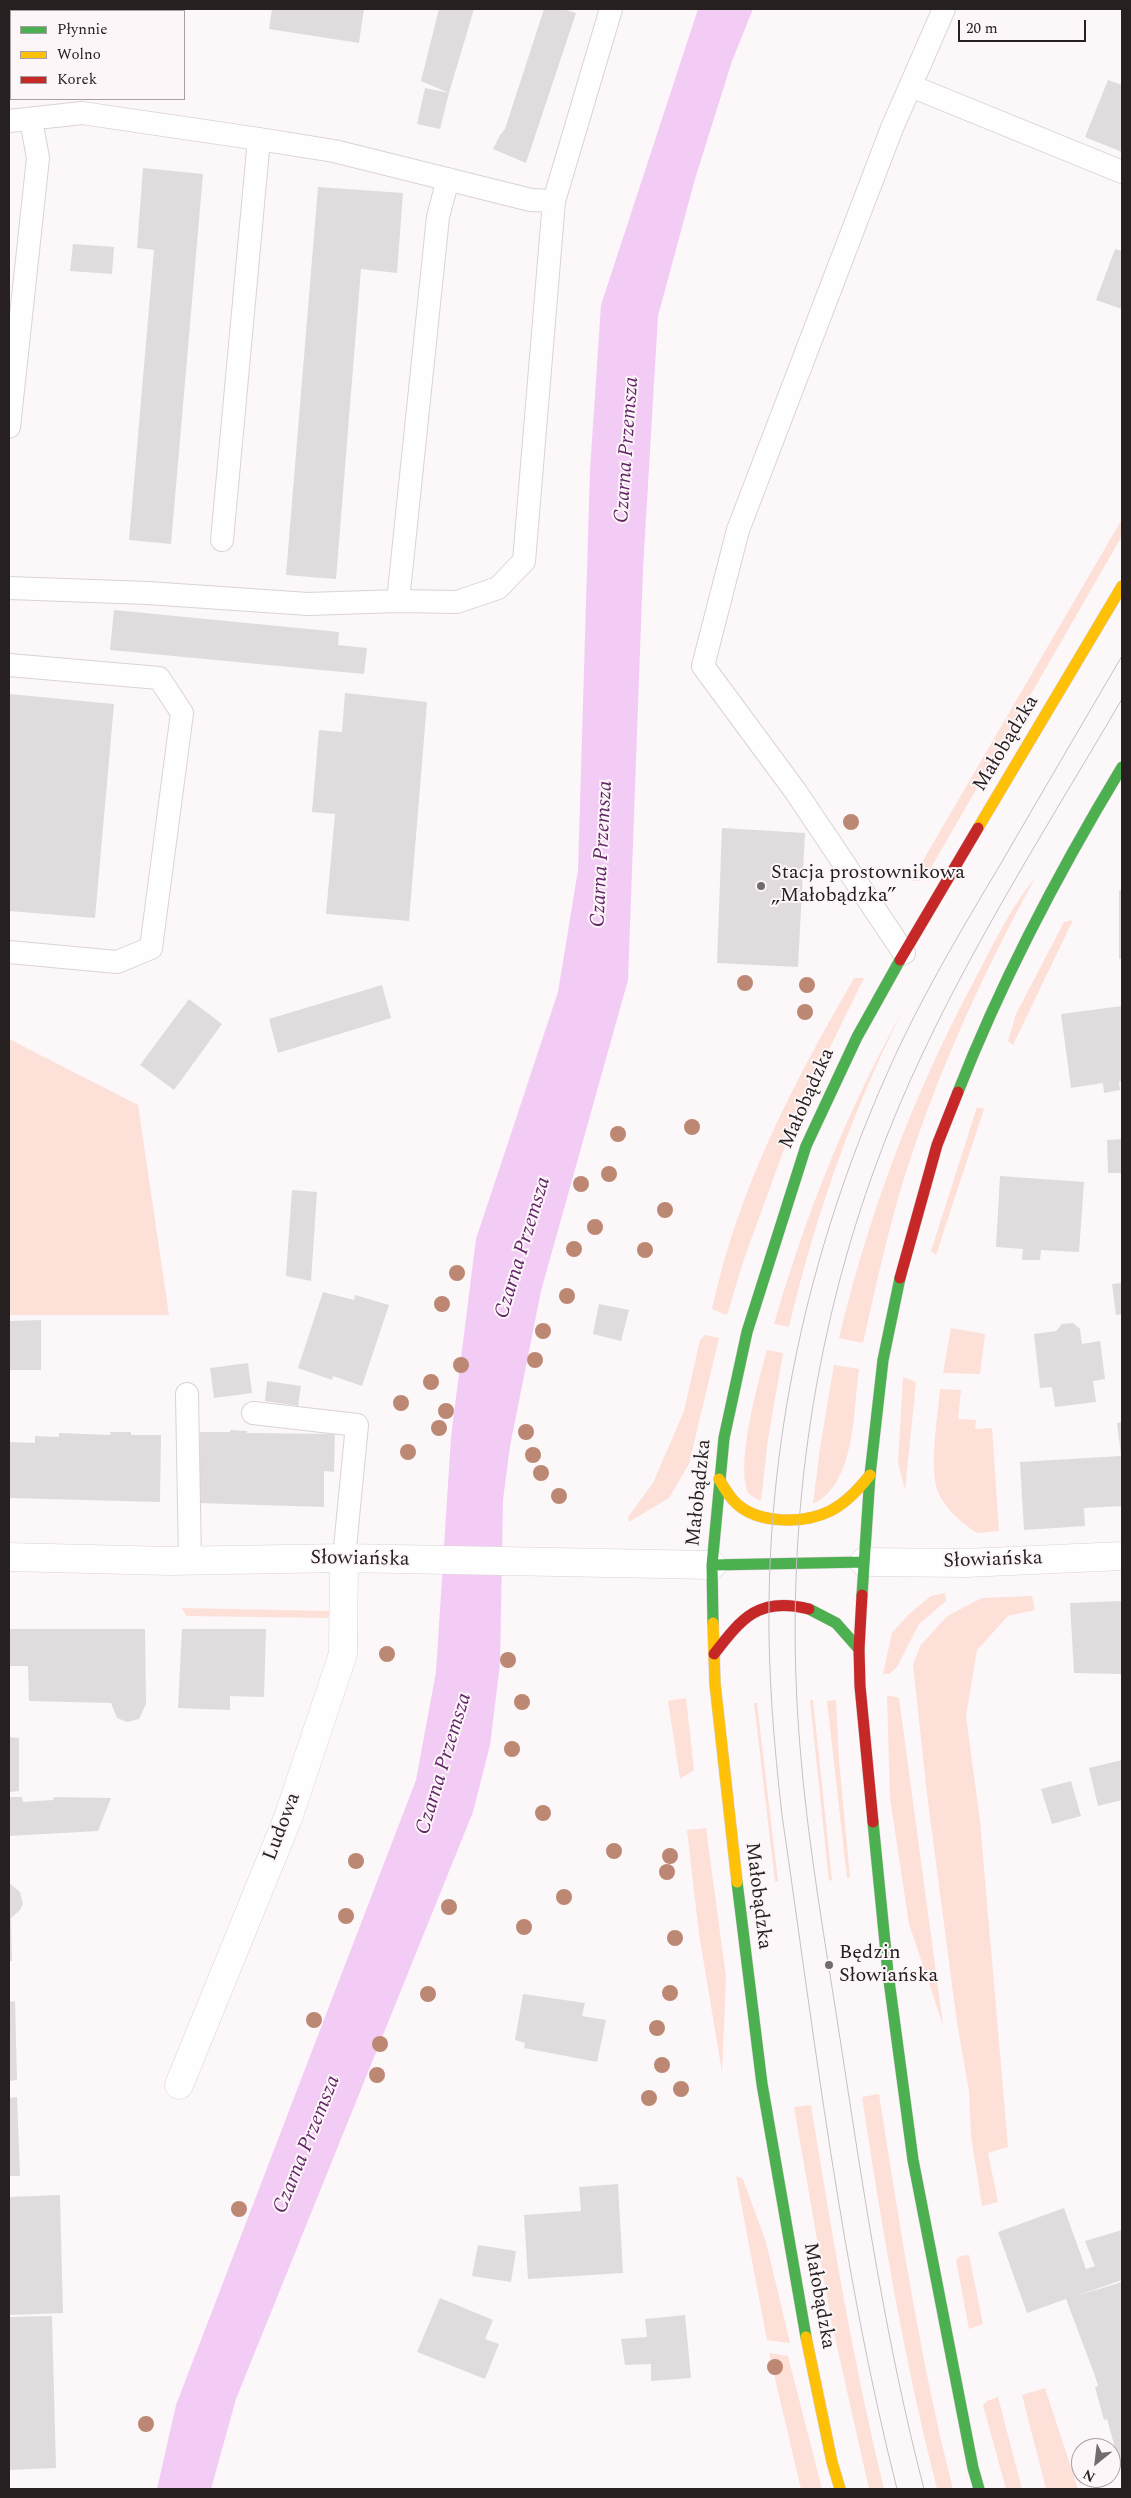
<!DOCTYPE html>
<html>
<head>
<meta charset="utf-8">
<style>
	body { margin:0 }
	#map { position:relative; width:1131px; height:2498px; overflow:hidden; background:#fcf7f9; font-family:Spectral,serif }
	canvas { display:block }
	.frame { position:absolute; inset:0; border:10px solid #262021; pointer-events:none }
	.legend { position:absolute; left:10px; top:10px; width:175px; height:90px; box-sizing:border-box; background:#fdf6f8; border:1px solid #a7a0a2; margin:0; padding:6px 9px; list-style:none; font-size:15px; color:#262021 }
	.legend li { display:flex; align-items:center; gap:10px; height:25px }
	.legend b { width:25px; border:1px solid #a7a0a2 }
	.north { position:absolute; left:1071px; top:2438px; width:50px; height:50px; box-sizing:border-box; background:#fdf6f8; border:1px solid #a7a0a2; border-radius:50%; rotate:209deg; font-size:14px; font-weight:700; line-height:20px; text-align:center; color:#262021 }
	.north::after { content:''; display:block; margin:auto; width:18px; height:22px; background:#716b6d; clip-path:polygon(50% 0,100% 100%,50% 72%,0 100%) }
	.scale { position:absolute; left:958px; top:20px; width:128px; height:22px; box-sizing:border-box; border:2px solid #262021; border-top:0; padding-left:6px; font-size:15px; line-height:18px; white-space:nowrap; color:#262021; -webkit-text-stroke:4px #fdf6f8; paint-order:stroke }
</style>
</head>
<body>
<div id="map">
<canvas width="1131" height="2498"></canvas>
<div class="frame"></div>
<ul class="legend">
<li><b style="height:6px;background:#4caf50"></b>Płynnie</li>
<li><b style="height:6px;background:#ffc107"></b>Wolno</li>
<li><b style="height:6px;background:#c62828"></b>Korek</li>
</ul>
<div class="north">N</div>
<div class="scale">20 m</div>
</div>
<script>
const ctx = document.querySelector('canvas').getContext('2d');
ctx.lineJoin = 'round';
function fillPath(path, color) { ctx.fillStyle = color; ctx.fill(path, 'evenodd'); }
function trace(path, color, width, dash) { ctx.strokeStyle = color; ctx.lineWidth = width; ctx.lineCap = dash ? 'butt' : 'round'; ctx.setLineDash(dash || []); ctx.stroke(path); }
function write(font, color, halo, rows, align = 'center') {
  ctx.font = font + ' Spectral,serif'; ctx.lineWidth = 4; ctx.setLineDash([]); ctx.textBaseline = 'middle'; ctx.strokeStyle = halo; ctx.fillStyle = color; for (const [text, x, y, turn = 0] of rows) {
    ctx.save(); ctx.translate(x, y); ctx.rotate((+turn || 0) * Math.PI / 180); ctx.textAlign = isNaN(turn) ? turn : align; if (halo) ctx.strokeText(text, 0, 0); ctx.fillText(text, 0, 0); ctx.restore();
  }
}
fillPath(new Path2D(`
	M1122,519V536L924,880L911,881Z
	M1035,878C980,979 932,1084 899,1195C885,1244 874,1294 863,1343L839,1338C870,1210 913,1095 975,979C993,945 1010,908 1035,878Z
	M1073,920L1013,1045L1008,1041L1016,1014L1064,922Z
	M854,978H864L795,1119L744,1259L727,1315L712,1309C739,1186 792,1086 854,978Z
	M903,1010C852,1111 815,1217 789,1327L774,1324C807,1211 846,1113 903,1010Z
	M9,1039L138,1105L169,1315H9Z
	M977,1107L984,1109L936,1255L931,1251Z
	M951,1328L985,1334L980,1374L943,1373Z
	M705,1335L719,1338L689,1464L669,1498L629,1522L628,1517L653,1483L684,1411L700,1340Z
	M767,1350L783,1353L768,1439L761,1501L750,1495C733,1472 759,1379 767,1350Z
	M834,1365L859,1369C853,1410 856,1484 813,1504L820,1448Z
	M903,1377L916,1382L905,1490L898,1463Z
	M940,1389L961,1390L958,1419L976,1420L975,1429L992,1428L999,1531L977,1533C962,1523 947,1511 939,1494C928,1472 938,1415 940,1389Z
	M945,1593L946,1601L919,1624L897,1667L889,1674H883L892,1633L909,1614L931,1596Z
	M1032,1596L1035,1610L1008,1616L977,1650L966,1716L980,1821L1008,2147L988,2153L998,2202L982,2206L971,2136L969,2091L957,2023L927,1794L913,1665L920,1646L947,1616L982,1598Z
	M182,1608L330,1611L328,1618L186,1616Z
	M887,1695L899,1698L943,2025L909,1924L890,1798Z
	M686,1698L694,1770L680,1779L668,1701Z
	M810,1700H813L832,1880L829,1881Z
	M836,1700L839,1760L850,1877L847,1878L827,1701Z
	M754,1703H757L778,1881L775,1882Z
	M706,1828L726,1977L722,2072L699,1934L687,1830Z
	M879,2094C900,2227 920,2359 953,2489H937C904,2360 882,2229 862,2097Z
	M811,2105C832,2234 853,2362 884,2489H869L831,2320L794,2107Z
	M736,2176L743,2179L766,2242L790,2343L767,2340Z
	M969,2255L983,2324L969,2329L956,2260L960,2256Z
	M769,2353L788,2356L822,2489H801Z
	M1045,2388L1078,2489H1046L1022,2395Z
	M998,2397L1022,2489H1006L983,2405L987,2401Z`), '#fde1d9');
fillPath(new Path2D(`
	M698,9H753L732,61L695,179L658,316L643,569L628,980L541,1291L510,1446L503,1500L500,1664L490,1745L473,1812L236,2399L211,2489H157L176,2405L416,1780L436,1672L451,1437L476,1239L558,992L578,870L590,470L601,305Z`), '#f3ccf6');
fillPath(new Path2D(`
	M9,9H84L83,11H11V73L9,72Z
	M272,9H364L359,43L269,29Z
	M439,9H474L449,93L421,81Z
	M544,9H564L576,13L526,163L493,149L500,135L505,129Z
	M1108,80L1122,85V152L1085,137Z
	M425,88L449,93L440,129L417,124Z
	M143,168L203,174L171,544L129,540L154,250L137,248Z
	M318,187L403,193L397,273L361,269L336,579L286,575Z
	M73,244L114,247L112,274L70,271Z
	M1115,249L1122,251V309L1096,300Z
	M114,610L339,632L338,645L367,648L364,674L110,650Z
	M345,693L427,702L409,921L326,914L335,814L312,812L319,730L342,732Z
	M9,694L114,704L95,918L9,911Z
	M722,828L805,833L798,967L717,963Z
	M1119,890H1122V959H1119Z
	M382,985L391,1018L278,1053L269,1019Z
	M189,999L222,1024L174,1090L140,1065Z
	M1122,1006V1081H1119L1120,1090L1104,1093L1103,1083L1071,1088L1061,1014Z
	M1122,1139V1173H1108L1107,1140Z
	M1000,1176L1084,1182L1079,1252L1041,1250L1040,1260H1022L1023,1249L996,1247Z
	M292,1190L317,1192L311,1281L286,1276Z
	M1122,1283V1314L1116,1315L1112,1284Z
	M323,1292L354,1300L355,1295L389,1305L362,1386L333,1376L332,1380L298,1368Z
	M599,1304L629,1310L621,1341L593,1334Z
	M41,1320V1370H9V1321Z
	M1073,1323L1080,1329L1082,1344L1100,1341L1105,1379L1093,1381L1096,1402L1055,1407L1052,1387L1040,1388L1034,1334L1056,1331L1062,1324Z
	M248,1363L252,1393L214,1398L210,1368Z
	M267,1381L301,1386L298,1406L265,1401Z
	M1122,1422V1506L1084,1508L1085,1526L1024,1530L1020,1462L1121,1456L1117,1423Z
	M230,1430L247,1431V1433L335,1434L334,1472L324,1471V1507L198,1503L200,1432H230Z
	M110,1432H131V1435H161L160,1502L9,1498V1442L35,1443V1436L59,1437V1433L111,1435Z
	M1122,1601V1674L1074,1673L1070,1603Z
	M9,1629H145L146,1704L139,1719L127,1722L117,1718L111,1703L29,1701L28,1666H9Z
	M182,1629H266L264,1697L230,1696V1710L178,1708Z
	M9,1737L19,1738V1791L9,1792Z
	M1122,1760V1800L1098,1806L1089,1768Z
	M1071,1781L1081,1816L1052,1824L1041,1789Z
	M9,1797H22L23,1802L53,1800L54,1797L111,1798L98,1831L9,1836Z
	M9,1883L20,1892L23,1904L20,1910L11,1918L12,1961H9Z
	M523,1994L585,2003L582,2016L606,2020L597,2062L524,2048L525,2043L515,2040Z
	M15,2001L17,2080L9,2081V2002Z
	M17,2097L20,2176H9V2098Z
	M618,2184L623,2273L528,2279L524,2215L581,2211L579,2187Z
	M60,2195L63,2313L9,2315V2197Z
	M1064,2208L1086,2269L1095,2266L1085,2241L1122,2230V2280L1076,2296L1122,2282V2473L1107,2419L1104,2420L1095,2387L1098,2386L1095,2376L1066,2299L1027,2313L998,2232Z
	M478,2245L516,2251L511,2282L472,2276Z
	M440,2298L493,2320L485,2339L499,2344L485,2379L417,2352Z
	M685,2315L691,2378L651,2381V2364L625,2365L621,2339L647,2337L645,2319Z
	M52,2316L56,2468L9,2470V2317Z`), '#e0dcde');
const lane = new Path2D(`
	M911,86L1122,172
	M9,121L82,113L259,139L334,151L531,200L554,201
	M9,427L38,158L31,120
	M222,540L259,139
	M9,588L148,593L308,604L398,601L457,602L498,588L524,561L554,201L611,9
	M398,601L438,217L448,179
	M9,665L159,678L182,713L151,948L117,962L9,952
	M904,953L796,792L703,666L738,530L892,128L944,9
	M187,1394L190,1561
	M253,1413L357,1425L344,1558`);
const street = new Path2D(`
	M9,1557L169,1561L344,1558L712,1565
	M864,1562L966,1563L1122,1556
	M179,2085L288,1818L343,1654L344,1558`);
const fast = new Path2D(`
	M958,1092C1001,982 1061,868 1122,767
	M712,1565L864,1562
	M862,1595L870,1475L883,1360L900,1278
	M809,1609L836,1623L859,1649
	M713,1623L712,1565L724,1438L747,1332L806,1146L857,1037L900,960
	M873,1822L888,1973L913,2160L973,2468L979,2489
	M737,1882L762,2084L806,2337`);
const slow = new Path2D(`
	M978,828L1122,586
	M719,1479C724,1488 729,1497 737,1504C759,1524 804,1524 830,1511C846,1503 859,1489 870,1475
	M713,1623L715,1684L737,1882
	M806,2337L832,2462L840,2489`);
const jam = new Path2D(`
	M900,960L978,828
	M900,1278L937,1145L958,1092
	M862,1595L859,1649L860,1686L873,1822
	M714,1654C742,1618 759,1596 809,1609`);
trace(lane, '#d9d3d5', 24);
trace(street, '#d9d3d5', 29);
trace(fast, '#d9d3d5', 12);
trace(slow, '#d9d3d5', 12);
trace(jam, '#d9d3d5', 12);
trace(lane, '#fffefe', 22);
trace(street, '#fffefe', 28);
trace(fast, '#4caf50', 11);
trace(slow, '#ffc107', 11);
trace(jam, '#c62828', 11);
trace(new Path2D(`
	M897,2489C841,2268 815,2040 782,1815C774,1745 768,1674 769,1604C771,1408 819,1215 903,1039C932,979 966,922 1000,865C1040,796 1081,726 1122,656
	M924,2489C886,2343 864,2195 841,2045C826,1946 808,1847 800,1747C784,1553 807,1357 873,1173C933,1004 1032,853 1122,699`), '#c3c2c3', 1);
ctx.fillStyle = '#bc8873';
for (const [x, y] of [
	[851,822],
	[745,983],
	[807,985],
	[805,1012],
	[692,1127],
	[618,1134],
	[609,1174],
	[581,1184],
	[665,1210],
	[595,1227],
	[574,1249],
	[645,1250],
	[457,1273],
	[567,1296],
	[442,1304],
	[543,1331],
	[535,1360],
	[461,1365],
	[431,1382],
	[401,1403],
	[446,1411],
	[439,1428],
	[526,1432],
	[408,1452],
	[533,1455],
	[541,1473],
	[559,1496],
	[387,1654],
	[508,1660],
	[522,1702],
	[512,1749],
	[543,1813],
	[614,1851],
	[670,1856],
	[356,1861],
	[667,1872],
	[564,1897],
	[449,1907],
	[346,1916],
	[524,1927],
	[675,1938],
	[670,1993],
	[428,1994],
	[314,2020],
	[657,2028],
	[380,2044],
	[662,2065],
	[377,2075],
	[681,2089],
	[649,2098],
	[239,2209],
	[775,2367],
	[146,2424]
]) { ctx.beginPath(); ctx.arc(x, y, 8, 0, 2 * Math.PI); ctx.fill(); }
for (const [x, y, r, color] of [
	[761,886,5,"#716b6d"],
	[829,1965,5,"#716b6d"]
]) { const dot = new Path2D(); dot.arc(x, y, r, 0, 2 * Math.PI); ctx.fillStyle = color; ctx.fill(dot); trace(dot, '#fdf6f8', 2); }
write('20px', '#262021', '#fdf6f8', [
	["Małobądzka",1007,744,-59],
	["Małobądzka",808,1099,-66],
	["Małobądzka",700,1493,-84],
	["Słowiańska",360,1560,1],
	["Słowiańska",993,1561,-2],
	["Ludowa",283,1827,-69],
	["Małobądzka",757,1896,83],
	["Małobądzka",818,2296,80]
]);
write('20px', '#262021', '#fdf6f8', [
	["Stacja prostownikowa",771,874],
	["„Małobądzka”",771,897],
	["Będzin",839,1954],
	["Słowiańska",839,1977]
], 'left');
write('italic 21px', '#63246a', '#fdf6f8', [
	["Czarna Przemsza",628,450,-86],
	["Czarna Przemsza",603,854,-87],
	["Czarna Przemsza",524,1248,-73],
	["Czarna Przemsza",445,1764,-73],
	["Czarna Przemsza",308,2145,-68]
]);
</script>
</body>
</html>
